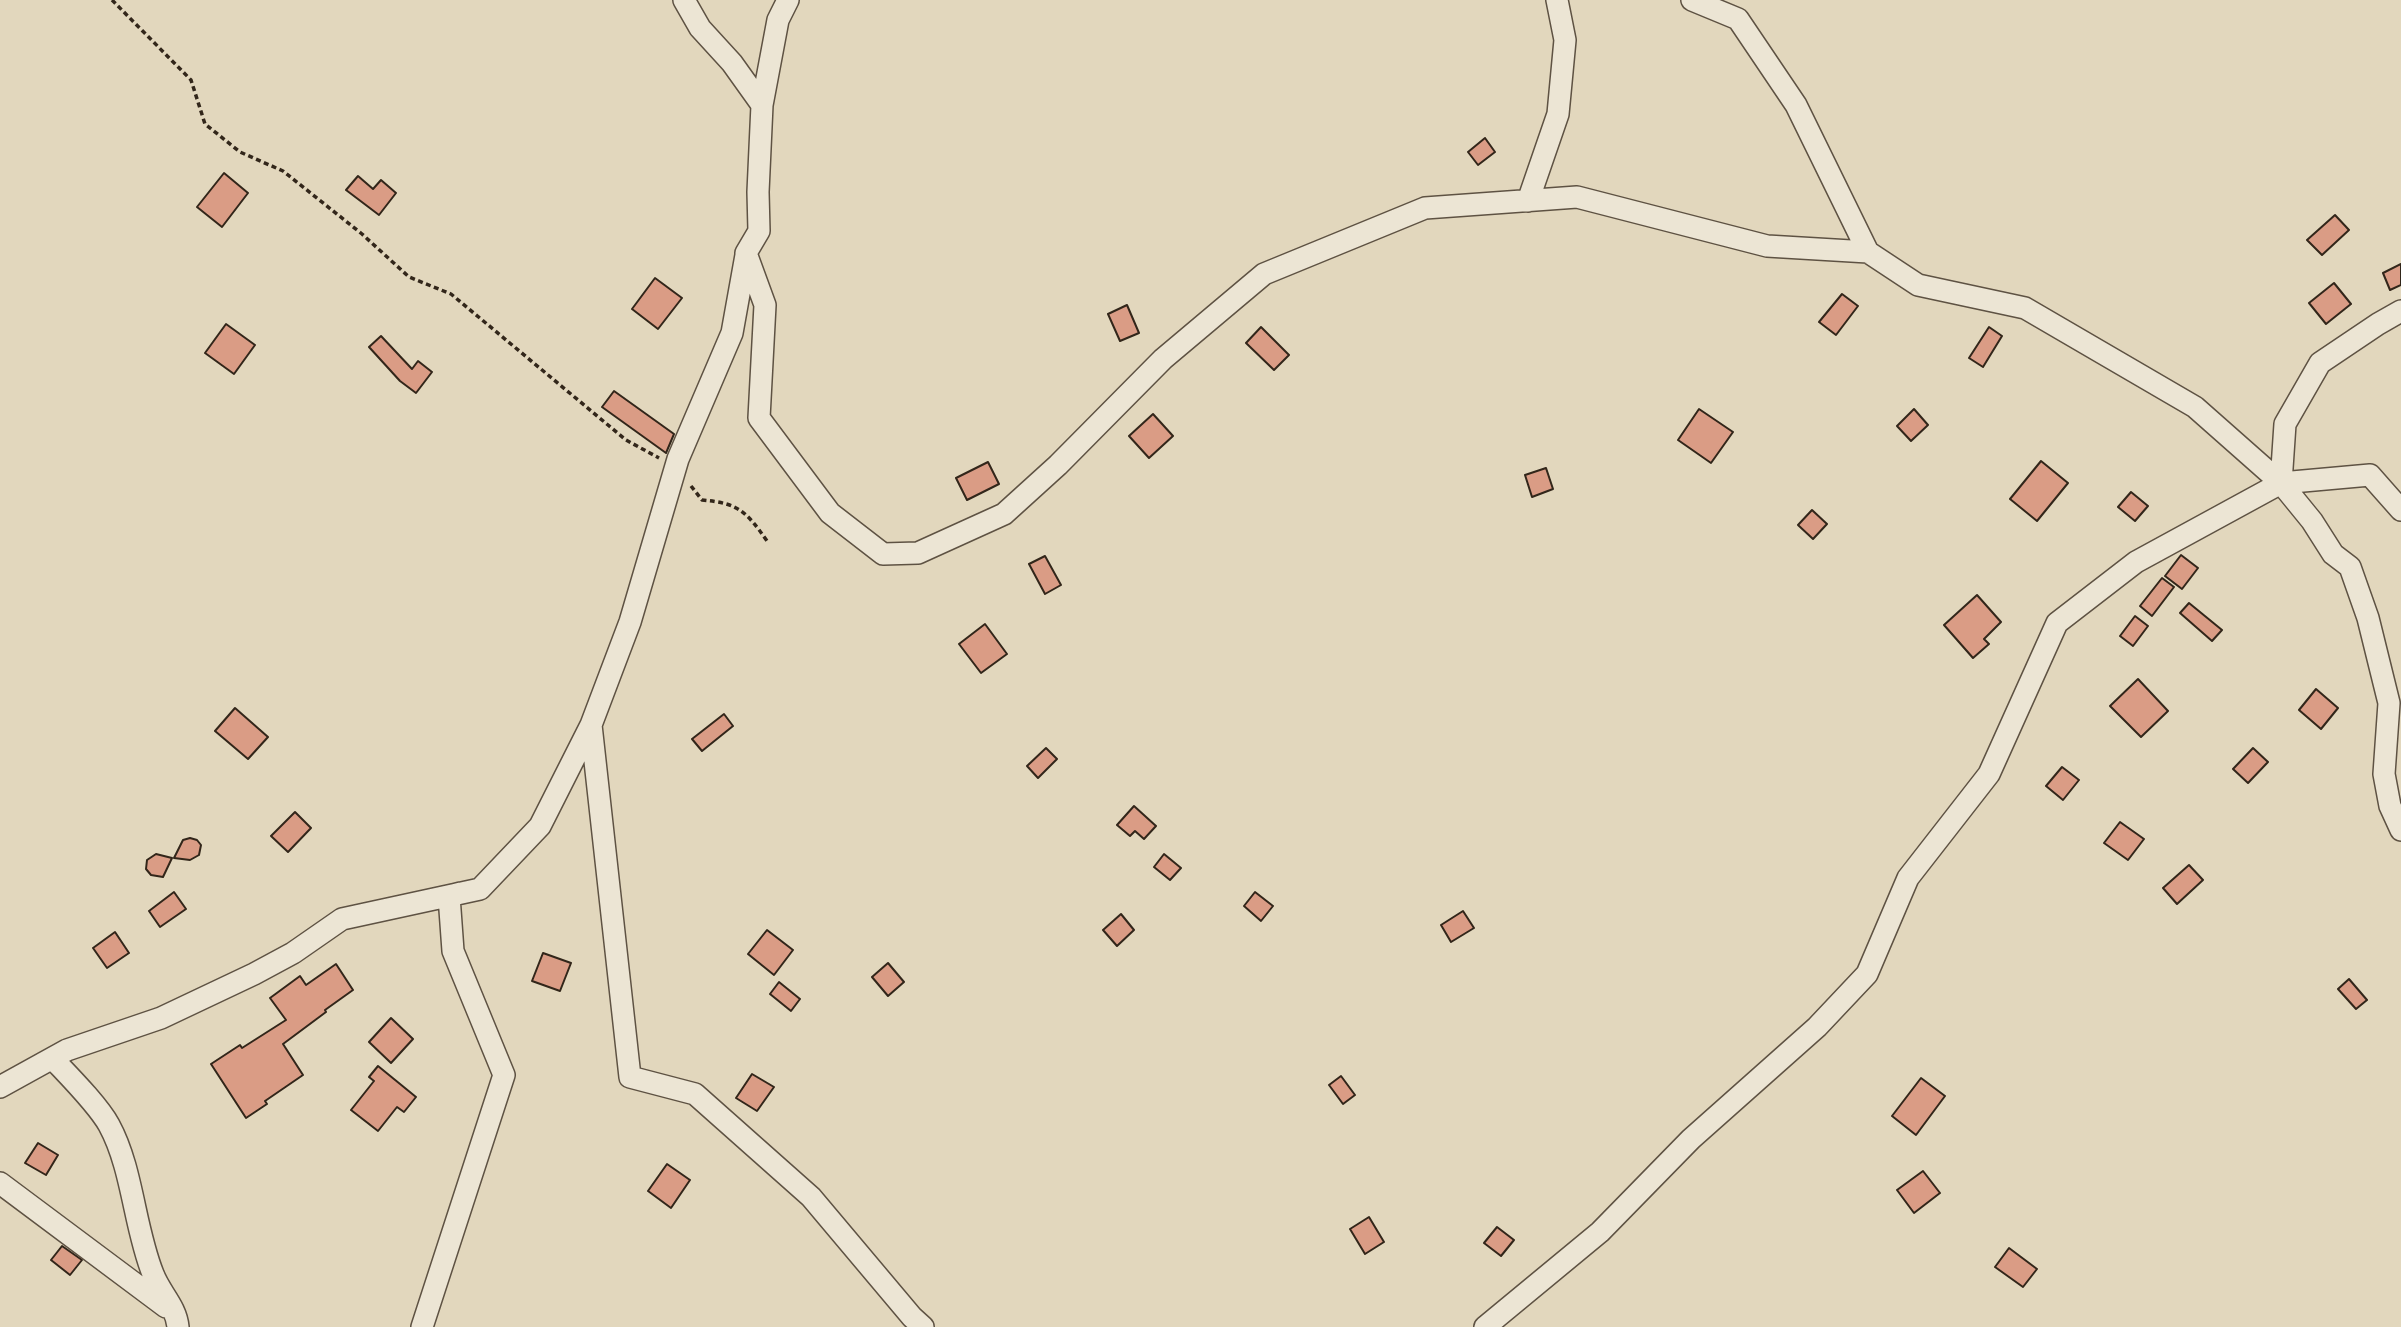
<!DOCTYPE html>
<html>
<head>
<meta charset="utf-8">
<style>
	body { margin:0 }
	canvas { display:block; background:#e2d7bd }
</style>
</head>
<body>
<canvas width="2401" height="1327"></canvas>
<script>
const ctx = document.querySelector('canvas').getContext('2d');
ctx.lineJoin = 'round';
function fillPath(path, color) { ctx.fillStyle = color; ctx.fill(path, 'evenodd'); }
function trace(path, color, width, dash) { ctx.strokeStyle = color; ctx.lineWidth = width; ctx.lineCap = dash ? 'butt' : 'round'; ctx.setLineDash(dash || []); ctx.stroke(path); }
const building = new Path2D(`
	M1485,138L1495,152L1478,165L1468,152Z
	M224,173L248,193L222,227L197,207Z
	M358,176L373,189L381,180L396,193L379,215L346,190Z
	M2335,215L2349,230L2322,255L2307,240Z
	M2401,264V285L2390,290L2383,273Z
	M655,278L682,298L658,329L632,309Z
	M2334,283L2351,304L2326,324L2309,303Z
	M1842,294L1858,306L1836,335L1819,322Z
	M1127,305L1139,333L1120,341L1108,314Z
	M226,324L255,345L234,374L205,353Z
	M1261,327L1289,355L1274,370L1246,343Z
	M1989,327L2002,336L1983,367L1969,358Z
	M381,336L412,369L418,361L432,372L416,393L400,381L369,347Z
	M614,391L674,434L666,453L602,407Z
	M1699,409L1733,432L1711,463L1678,440Z
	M1914,409L1928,425L1911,441L1897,426Z
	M1153,414L1173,436L1149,458L1129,436Z
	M2041,461L2068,483L2037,521L2010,499Z
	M988,462L999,484L967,500L956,478Z
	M1546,468L1553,489L1532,497L1525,475Z
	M2131,492L2148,506L2135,521L2118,507Z
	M1812,510L1827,524L1813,539L1798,525Z
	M2181,555L2198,568L2182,589L2165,576Z
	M1045,556L1061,585L1045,594L1029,564Z
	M2162,578L2174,587L2152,616L2140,606Z
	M1977,595L2001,622L1984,639L1989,644L1973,658L1944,625Z
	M2189,603L2222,630L2212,641L2180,613Z
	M2135,616L2148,626L2133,646L2120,636Z
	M985,624L1007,654L981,673L959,644Z
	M2138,679L2168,711L2141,737L2110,706Z
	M2316,689L2338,708L2321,729L2299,710Z
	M235,708L268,737L248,759L215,731Z
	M724,714L733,726L702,751L692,739Z
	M1046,748L1057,759L1038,778L1027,766Z
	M2253,748L2268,762L2248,783L2233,769Z
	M2062,767L2079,780L2063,800L2046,786Z
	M1134,806L1156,826L1144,839L1135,831L1130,836L1117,825Z
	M295,812L311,828L288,852L271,836Z
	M2120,822L2144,839L2128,860L2104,843Z
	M190,838L197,840L201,845L199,855L190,860L174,858L183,840Z
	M156,854L172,858L163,877L151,875L146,869L147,860Z
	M1164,854L1181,868L1170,880L1154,867Z
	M2189,865L2203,880L2177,904L2163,888Z
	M174,892L186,909L160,927L149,911Z
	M1255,892L1273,906L1261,921L1244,906Z
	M1463,911L1474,928L1451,942L1441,925Z
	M1121,914L1134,930L1117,946L1103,930Z
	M767,930L793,950L774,975L748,954Z
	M115,932L129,953L107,968L93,948Z
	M543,953L571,963L560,991L532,981Z
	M888,963L904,982L888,996L872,977Z
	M336,964L353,990L325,1010L326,1012L283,1044L303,1075L265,1101L267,1104L246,1118L211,1064L240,1045L242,1048L286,1020L270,998L300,976L306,985Z
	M2349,979L2367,1000L2356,1009L2338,989Z
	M779,982L800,999L791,1011L770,994Z
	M391,1018L413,1039L391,1063L369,1042Z
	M378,1066L416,1097L404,1112L397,1107L378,1131L351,1110L374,1081L369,1077Z
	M752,1074L774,1087L757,1111L736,1098Z
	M1341,1076L1355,1095L1343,1104L1329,1085Z
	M1921,1078L1945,1096L1916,1135L1892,1116Z
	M38,1143L58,1155L46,1175L25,1163Z
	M667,1164L690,1180L671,1208L648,1191Z
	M1923,1171L1940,1193L1914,1213L1897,1190Z
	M1369,1217L1384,1242L1365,1254L1350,1229Z
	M1497,1227L1514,1240L1501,1256L1484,1243Z
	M62,1246L82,1260L70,1275L51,1260Z
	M2009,1248L2037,1269L2023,1287L1995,1267Z`);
fillPath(building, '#da9c85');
trace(building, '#32261a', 2);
const minor = new Path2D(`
	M684,0L700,28L732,63L762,105
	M788,0L778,20L762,105L758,192L759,231L746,253L765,305L759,418L830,513L883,554L918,553L1004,514L1058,465L1163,359L1264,274L1425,208L1577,197L1767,246L1868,252
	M1692,0L1738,19L1796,105L1868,252L1918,285L2025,308L2195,407L2281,483L2285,424L2320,363L2378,324L2401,311
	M1528,201L1558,114L1565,40L1557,0
	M2281,483L2312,521L2333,554L2350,567L2368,618L2389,703L2384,774L2390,806L2401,830
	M591,725L630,1077L695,1094L811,1197L912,1317L923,1327
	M53,1059C69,1076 98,1105 109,1125C133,1169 134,1227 153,1274C160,1293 176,1306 178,1327
	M0,1087L67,1050L161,1018L254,974L293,953L342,919L480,889L540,826L591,725L630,622L678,459L732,333L746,255
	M0,1183L166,1307
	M422,1327L504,1075L453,951L449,896L461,893
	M1485,1327L1600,1232L1691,1139L1817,1027L1867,974L1908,878L1989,774L2057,623L2136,562L2281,483L2370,475L2401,510`);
trace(minor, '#5e5243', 24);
trace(new Path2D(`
	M112,0L191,80L205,124L240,152L283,171L362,234L409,277L451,294L626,440L659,458
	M691,486L702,500C738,503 746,511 767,541`), '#32261a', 3.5, [5, 3.5]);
trace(minor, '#ece5d4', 21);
</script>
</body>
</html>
